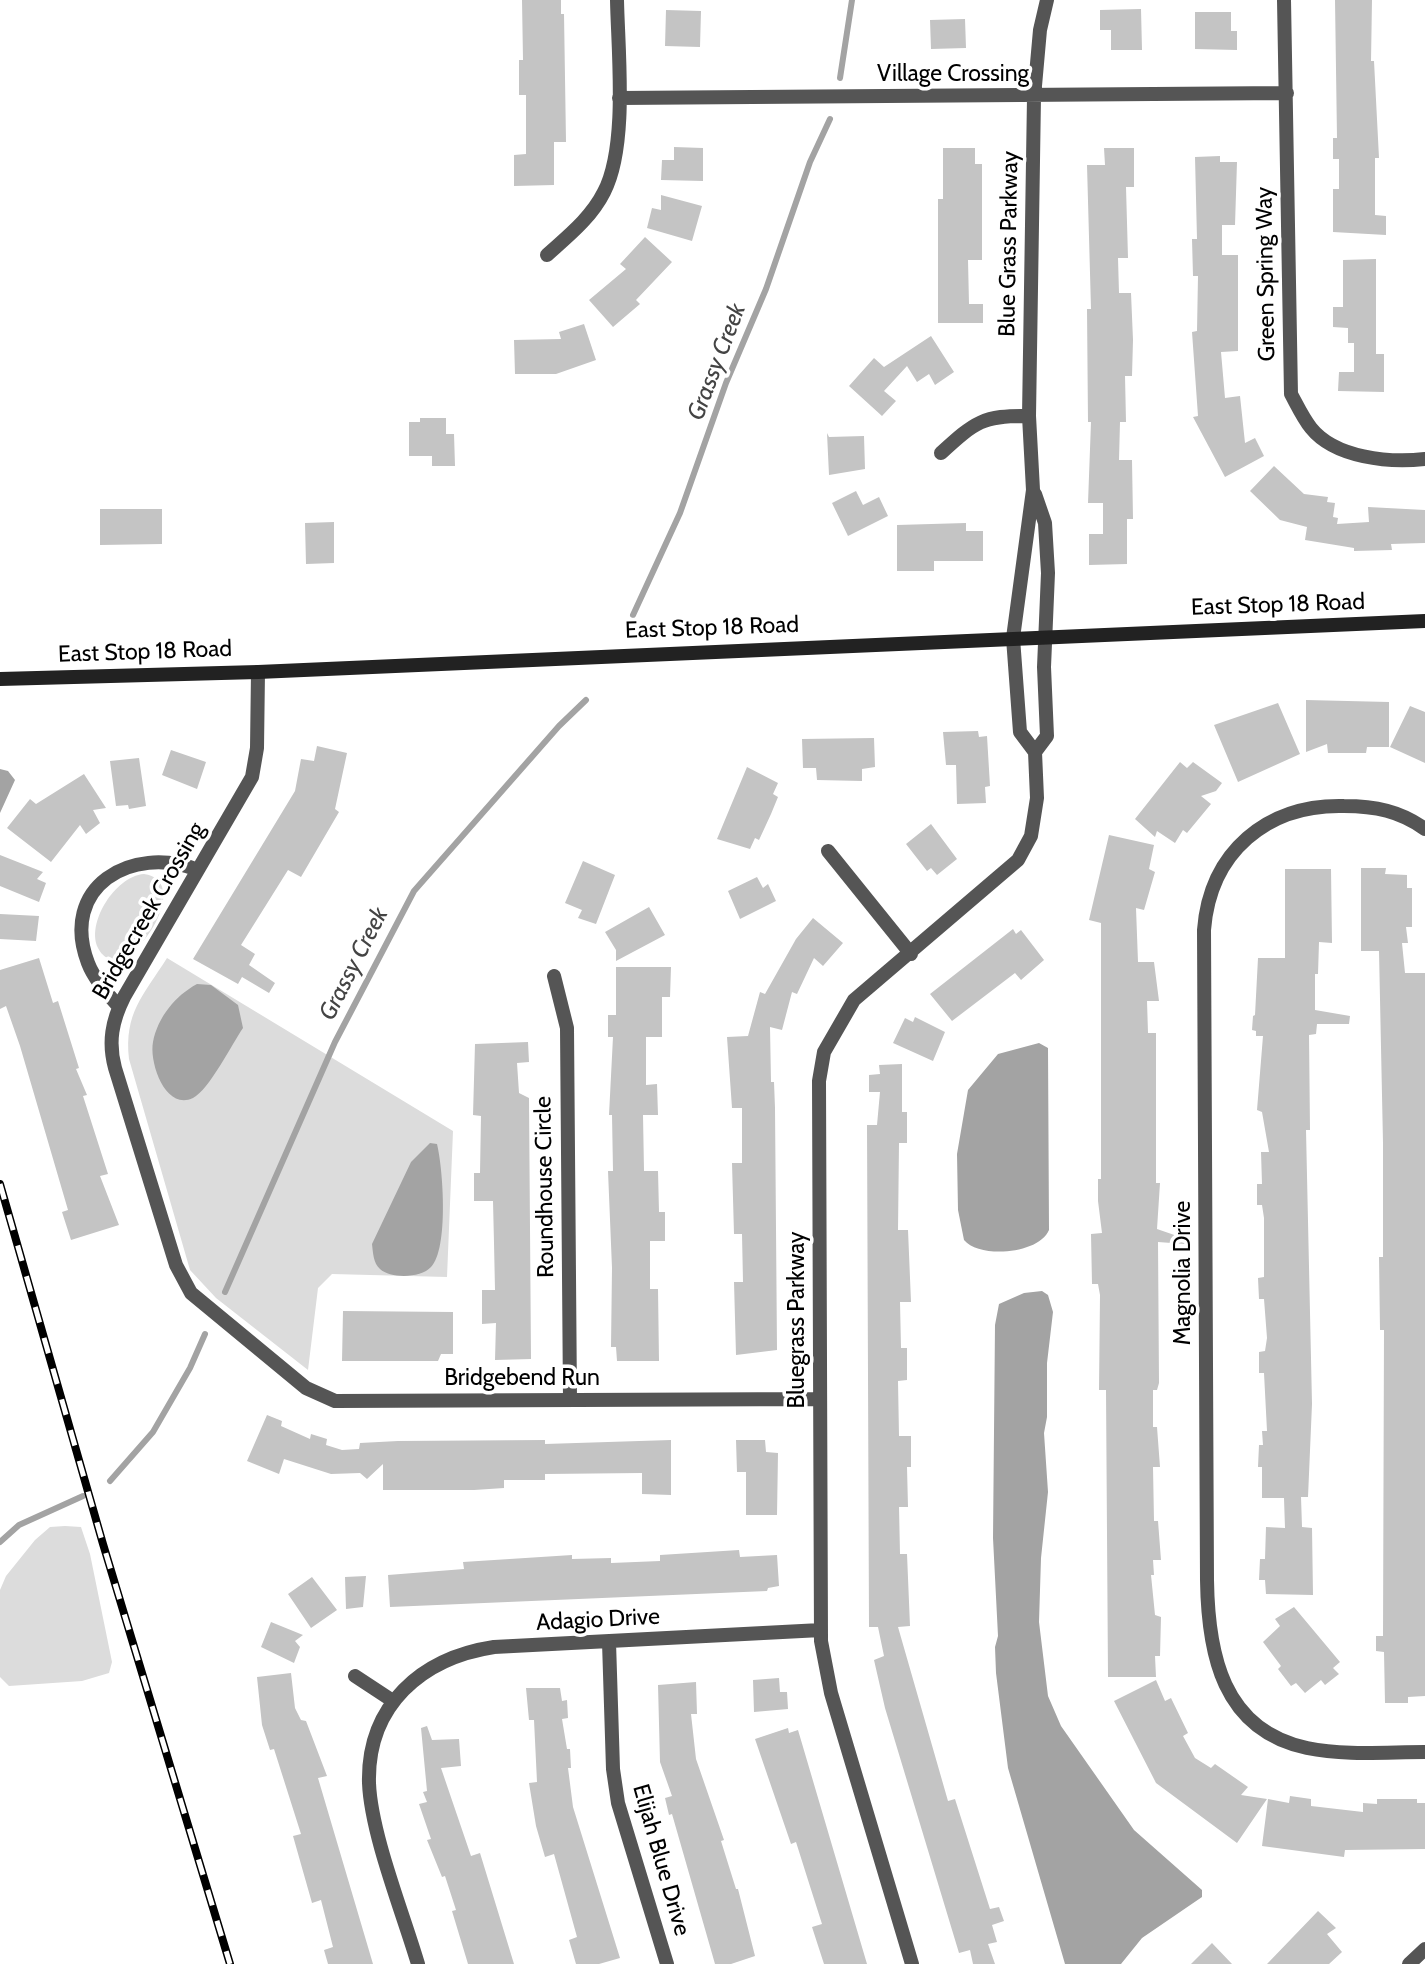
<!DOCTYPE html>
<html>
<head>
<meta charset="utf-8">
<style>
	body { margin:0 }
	canvas { display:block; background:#fff }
</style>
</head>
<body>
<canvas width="1425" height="1964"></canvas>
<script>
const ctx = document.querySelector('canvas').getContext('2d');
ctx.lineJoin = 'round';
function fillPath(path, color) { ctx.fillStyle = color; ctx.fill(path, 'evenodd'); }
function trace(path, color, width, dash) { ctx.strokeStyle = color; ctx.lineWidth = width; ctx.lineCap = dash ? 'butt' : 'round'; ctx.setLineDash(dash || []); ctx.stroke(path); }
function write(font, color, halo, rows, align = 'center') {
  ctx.font = font + ' Cabin,sans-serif'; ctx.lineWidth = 7; ctx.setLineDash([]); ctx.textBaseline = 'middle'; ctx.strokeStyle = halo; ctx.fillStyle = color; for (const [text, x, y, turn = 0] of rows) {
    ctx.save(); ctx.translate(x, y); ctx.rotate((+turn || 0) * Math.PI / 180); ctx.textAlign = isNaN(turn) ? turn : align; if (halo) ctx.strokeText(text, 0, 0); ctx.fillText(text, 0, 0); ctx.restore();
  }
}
fillPath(new Path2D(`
	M144,874C199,881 122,995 98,948C91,934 98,914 106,902C114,889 129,875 144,874Z
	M167,958L453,1131L447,1277L332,1274L318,1288L308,1370L216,1298L190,1270L129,1059C124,1013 143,996 167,958Z
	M65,1526L81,1527L90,1554L112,1662L109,1673L82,1681L9,1686L0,1677V1590L6,1576L35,1540L50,1527Z`), '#dcdcdc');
fillPath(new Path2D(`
	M0,769L8,771L15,780L0,813Z
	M197,984L211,985L238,1005L243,1028C232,1044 209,1090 193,1098C165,1111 149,1062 153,1042C158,1017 175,996 197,984Z
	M1039,1043L1048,1048L1049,1230C1039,1254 980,1259 964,1240L958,1210L957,1154L968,1090L998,1054Z
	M430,1143L437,1144C443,1168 449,1249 431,1267C421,1278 391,1279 380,1269C373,1263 373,1252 372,1244L411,1162Z
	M1042,1291L1048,1295L1053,1312L1047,1363V1417L1044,1433L1048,1492L1041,1558L1039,1622L1048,1696L1061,1726L1134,1830L1202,1890V1897L1142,1938L1121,1964H1065L1008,1768L996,1673L995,1647L998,1636L993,1538L995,1325L999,1304L1024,1293Z`), '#a3a3a3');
trace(new Path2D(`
	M840,78L852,0
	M633,615L680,513L726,383L766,289L810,162L830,119
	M225,1292L335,1042L414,891L559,726L586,700
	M110,1481L153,1432L190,1368L205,1334
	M0,1542L19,1525L83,1496`), '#a3a3a3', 6);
fillPath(new Path2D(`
	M522,0H561V14H564L566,142H554V185L514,186V155L526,154V95H519V60H523Z
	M1335,0H1372L1371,61H1374L1379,158H1375V215L1386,216V235L1333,232V189H1339V159H1333V138H1337Z
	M1141,9L1142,50H1111V30H1100V10Z
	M666,10L701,11L700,47L665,46Z
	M1195,12H1231V31H1237V50L1195,49Z
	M965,19L966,48L931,49L930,20Z
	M674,147L703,148V181L661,180L662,160H674Z
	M943,148H975V164H982V260H968L969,304H983V323H938V199H943Z
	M1104,148H1134V187H1126L1128,258H1118L1119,293H1131L1133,340L1132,376H1125L1126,422H1120L1119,460H1132L1133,519H1127V564L1089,565V534H1103V503H1088L1091,422H1088L1087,309H1091L1087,165H1105Z
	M1220,156V162H1237L1235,225H1222V255H1238V351L1221,352L1225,398L1240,396L1245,443L1255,438L1264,456L1225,477L1193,417L1198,416L1192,332L1197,331L1198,276H1193L1192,239H1197L1195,157Z
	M661,195L702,206L692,241L647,228L652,208L661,210Z
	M645,237L672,262L636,300L640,304L613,327L589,300L626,269L620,264Z
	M1376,259V354H1384V392L1338,391L1339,372H1354V343H1348V328L1333,327V307H1343V260Z
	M584,324L596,360L556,374H515L514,340L561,339L559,332Z
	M931,336L954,372L935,385L929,374L917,382L907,366L884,391L896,401L882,416L849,386L874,358L884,367Z
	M420,418H446V434H454L455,466H432V456H409V422H420Z
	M827,433L829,437L864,436L865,469L829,475Z
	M1274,466L1304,494L1328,497L1327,502L1335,503L1333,517L1338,518L1337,524L1369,522L1368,507L1425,510V543L1391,544L1392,550L1354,551V548L1305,540L1307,527L1280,520L1250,491Z
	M856,491L863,505L879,497L888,516L848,536L832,503Z
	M100,509H162V544L100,545Z
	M334,522V563L306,564L305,523Z
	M966,523V531H983V561H934V571H897V525Z
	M1306,700L1389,702V747H1367L1366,753H1328L1327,744L1306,752Z
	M1278,703L1300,754L1238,782L1214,725Z
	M1410,706L1425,712V763L1390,747Z
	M978,731L979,737L987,736L990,786L985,787L986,803L957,804L956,765H946L943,732Z
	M874,738L875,767L862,769V781L817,780L816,768H803L802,739Z
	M317,746L347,753L335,809L339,812L301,877L288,870L241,945L255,954L249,965L275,983L269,993L242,977L238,984L193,959L295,791L301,759L314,761Z
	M171,750L206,762L197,789L162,775Z
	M139,758L146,806L129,809L128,805L116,806L110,761Z
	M1180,762L1187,768L1193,762L1222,783L1216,791L1201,796L1211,804L1187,833L1183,830L1175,843L1157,831L1155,837L1135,819Z
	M747,767L778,783L773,794L778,797L771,814L759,840L755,838L750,849L717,839Z
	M84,774L106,808L93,810L100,823L86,834L80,825L51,862L7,828L30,799L36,804Z
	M931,824L957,859L937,875L931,868L927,871L906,844Z
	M1109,835L1154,845L1149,869L1155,872L1144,910L1136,908L1138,962H1154L1159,1001H1147L1148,1033H1156V1183H1160L1157,1229L1186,1239L1185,1244L1158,1242L1159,1383L1157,1390H1153V1427H1157L1160,1467H1153L1154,1521H1158L1161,1560H1153L1154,1575H1151L1155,1615L1161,1617L1160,1656H1155L1156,1677H1108L1106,1390H1099L1100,1295L1098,1284H1092L1091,1234L1102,1233L1098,1201V1179H1101V923L1089,920Z
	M0,855L43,872L37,879L46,883L39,902L0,886Z
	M583,861L615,875L596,924L578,918L582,910L565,903Z
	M1361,868H1386L1385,874L1407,875V888H1412V927H1406L1408,943H1402L1405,973H1425V1696L1408,1697V1703H1385L1384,1652L1376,1651V1636H1383L1384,1330H1380L1379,1257H1383V1143L1379,951H1361Z
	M1285,869H1331L1332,943L1319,942L1318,974H1315V1010L1350,1016L1349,1024H1317L1316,1034L1309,1035L1310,1130H1306L1312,1404L1308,1497H1301L1302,1527L1312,1528L1313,1595L1266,1594L1265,1580H1259L1260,1559H1265L1266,1527L1285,1528L1284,1498H1262V1467H1258L1259,1445H1263L1262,1431H1267L1264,1373H1259V1352L1265,1351L1267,1338L1264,1299H1259L1258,1278L1264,1277V1218L1262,1205H1257V1184H1262L1261,1152H1269L1262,1112L1257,1110L1263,1036H1256V1031L1252,1030L1253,1016L1255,1015L1258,958H1285Z
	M757,877L763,888L768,884L776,901L740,919L728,891Z
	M649,907L665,935L616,961V950L605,932Z
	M0,914L39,916L36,941L0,939Z
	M813,918L843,943L823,966L814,958L797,994L792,992L782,1030L770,1027L771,1082H774L775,1108L777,1350L736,1355L734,1282H743L742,1234H734L732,1163H742V1108H732L727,1037L748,1036L760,992L765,994L796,939Z
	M1013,929L1016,934L1021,930L1044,960L1021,980L1015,973L952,1021L930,994Z
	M39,958L53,1003L58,1001L79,1068L76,1069L87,1095L83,1096L108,1174L100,1176L119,1225L71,1240L62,1212L68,1210L20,1046L6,1006L0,1009V970Z
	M616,967H671L670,997H662V1037H646V1085L657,1084L658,1115H643L644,1171H658L659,1212H665V1241H650V1289H658L659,1361H617L616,1347H611L612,1268L608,1171H613L612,1115H609L613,1037H608V1015H616Z
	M915,1017L945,1032L933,1061L893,1043L905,1018L913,1022Z
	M528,1042L529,1062L517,1063L519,1093L529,1098L531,1359L495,1360L496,1323L482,1324V1290H495L494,1243L493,1201H474V1173H480L481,1116L473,1115L475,1044Z
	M902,1064V1112H907V1143H899L898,1230H908L911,1302H900L901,1348H907V1380L898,1381L899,1436H911V1467H907L908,1507H899L900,1554H907L910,1626L898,1627L948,1801L955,1799L990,1909L999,1907L1004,1921L992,1925L997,1942L988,1944L995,1964H973L970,1950L959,1953L885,1708L874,1660L884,1656L878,1627H869L867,1125H877L880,1092H869V1075L880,1074L879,1065Z
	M343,1311L453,1312V1354H441L438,1361H342Z
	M267,1415L282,1421L281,1426L310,1439L311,1434L327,1439L326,1445L342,1450L359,1449L360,1443L398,1441L545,1440V1444L671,1440V1495L642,1494V1473L545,1474V1480H504V1488L474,1490H383V1464L367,1479L360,1473L331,1474L284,1459L279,1474L247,1461Z
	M736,1440H765L766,1452L778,1453L777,1515H746V1472H737Z
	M739,1550L740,1557L777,1555L779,1586L768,1588L767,1591L390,1607L388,1575L464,1569L463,1562L572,1555V1559L611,1558V1563L660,1561V1555Z
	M366,1576L363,1607L346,1609L345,1577Z
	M312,1577L337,1610L311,1628L288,1594Z
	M1294,1607L1340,1662L1333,1668L1339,1674L1325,1685L1321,1680L1305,1693L1296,1683L1291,1686L1278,1669L1281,1666L1263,1642L1280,1626L1275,1619Z
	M271,1622L303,1635L295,1641L300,1647L294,1663L261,1647Z
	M291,1673L295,1708L301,1720L306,1721L327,1776L318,1778L373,1964H328L324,1950L333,1947L321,1900L312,1903L293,1836L301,1834L274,1749L270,1750L262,1725L257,1677Z
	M779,1678L780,1692H787L788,1709L754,1712L753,1680Z
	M1156,1680L1165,1701L1171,1698L1188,1733L1183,1736L1195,1758L1211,1768L1215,1764L1248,1787L1241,1795L1267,1799L1237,1843L1156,1783L1114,1701Z
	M696,1682L697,1714H691L696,1759L724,1840L721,1841L736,1889H738L755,1956L731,1964H715L672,1814L669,1815L665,1798L672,1796L660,1762L658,1685Z
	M526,1688H560L562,1701L567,1700L568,1718L562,1719L567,1749H570L571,1768H568L573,1807L620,1958L599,1964H576L569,1940L577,1937L554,1854L545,1857L536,1826L529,1783L537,1782L534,1720H529Z
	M427,1726L432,1740L459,1739L461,1766L441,1768L471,1856L480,1853L514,1964H468L452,1911L456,1910L445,1876L442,1877L427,1840L431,1839L419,1804L427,1802L423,1792L427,1791L421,1728Z
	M788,1728L789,1733L798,1730L867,1964H824L812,1927L822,1924L808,1880L796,1842L791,1844L755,1739Z
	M1290,1796L1311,1799V1806L1363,1812V1803L1377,1804V1799H1417V1803H1425V1849L1345,1850L1344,1857L1262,1846L1268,1799L1289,1803Z
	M1318,1911L1336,1928L1327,1934L1342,1952L1329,1964H1267Z
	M1212,1943L1232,1964H1191Z`), '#c4c4c4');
trace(new Path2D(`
	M1284,0L1291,394C1297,405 1303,418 1311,428C1335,458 1389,463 1425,459
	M619,98L1287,93
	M547,255C568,236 591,218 604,192C628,146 618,52 617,0
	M941,453C975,422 983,415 1029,416
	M1035,494L1045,523L1048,573L1044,667L1047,736L1035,752
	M258,672L257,748L252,777L124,997C112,1021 108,1042 115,1068L176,1265L191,1293L306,1388L335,1401L820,1399
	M1425,829C1400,811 1375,806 1344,806C1267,804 1210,852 1204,930L1207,1580C1208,1653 1222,1730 1307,1748C1345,1756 1387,1752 1425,1752
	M828,851L911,954
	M554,976L567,1028L570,1400
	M119,1007C108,994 94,979 88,963C59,887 131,844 198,870
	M609,1642L613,1769L618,1803L667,1964
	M355,1676L393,1701
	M418,1964C403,1913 371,1834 369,1783C367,1705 422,1658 494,1647L821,1630
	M912,1964L831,1693L821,1641L819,1081L824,1052L854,1000L1018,860L1031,836L1037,798L1035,752L1020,732L1013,638L1033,490L1029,416L1034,97L1040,30L1047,0
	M1409,1964L1425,1949`), '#555', 14);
trace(new Path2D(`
	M0,679L258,672L1425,621`), '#222', 14);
const rail = new Path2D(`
	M0,1184L103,1544L230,1964`);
trace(rail, '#000', 8);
trace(rail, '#fff', 5, [16]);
write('23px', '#000', '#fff', [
	["Village Crossing",953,74],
	["Blue Grass Parkway",1009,244,-89],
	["Green Spring Way",1266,274,-91],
	["East Stop 18 Road",1278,605,-2],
	["East Stop 18 Road",712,628,-2],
	["East Stop 18 Road",145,652,-2],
	["Bridgecreek Crossing",149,911,-60],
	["Roundhouse Circle",545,1187,-91],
	["Magnolia Drive",1183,1273,-90],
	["Bluegrass Parkway",797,1320,-90],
	["Bridgebend Run",522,1378],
	["Adagio Drive",598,1620,-3],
	["Elijah Blue Drive",661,1860,74]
]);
write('italic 24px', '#444', '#fff', [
	["Grassy Creek",717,362,-69],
	["Grassy Creek",354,964,-63]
]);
</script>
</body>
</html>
